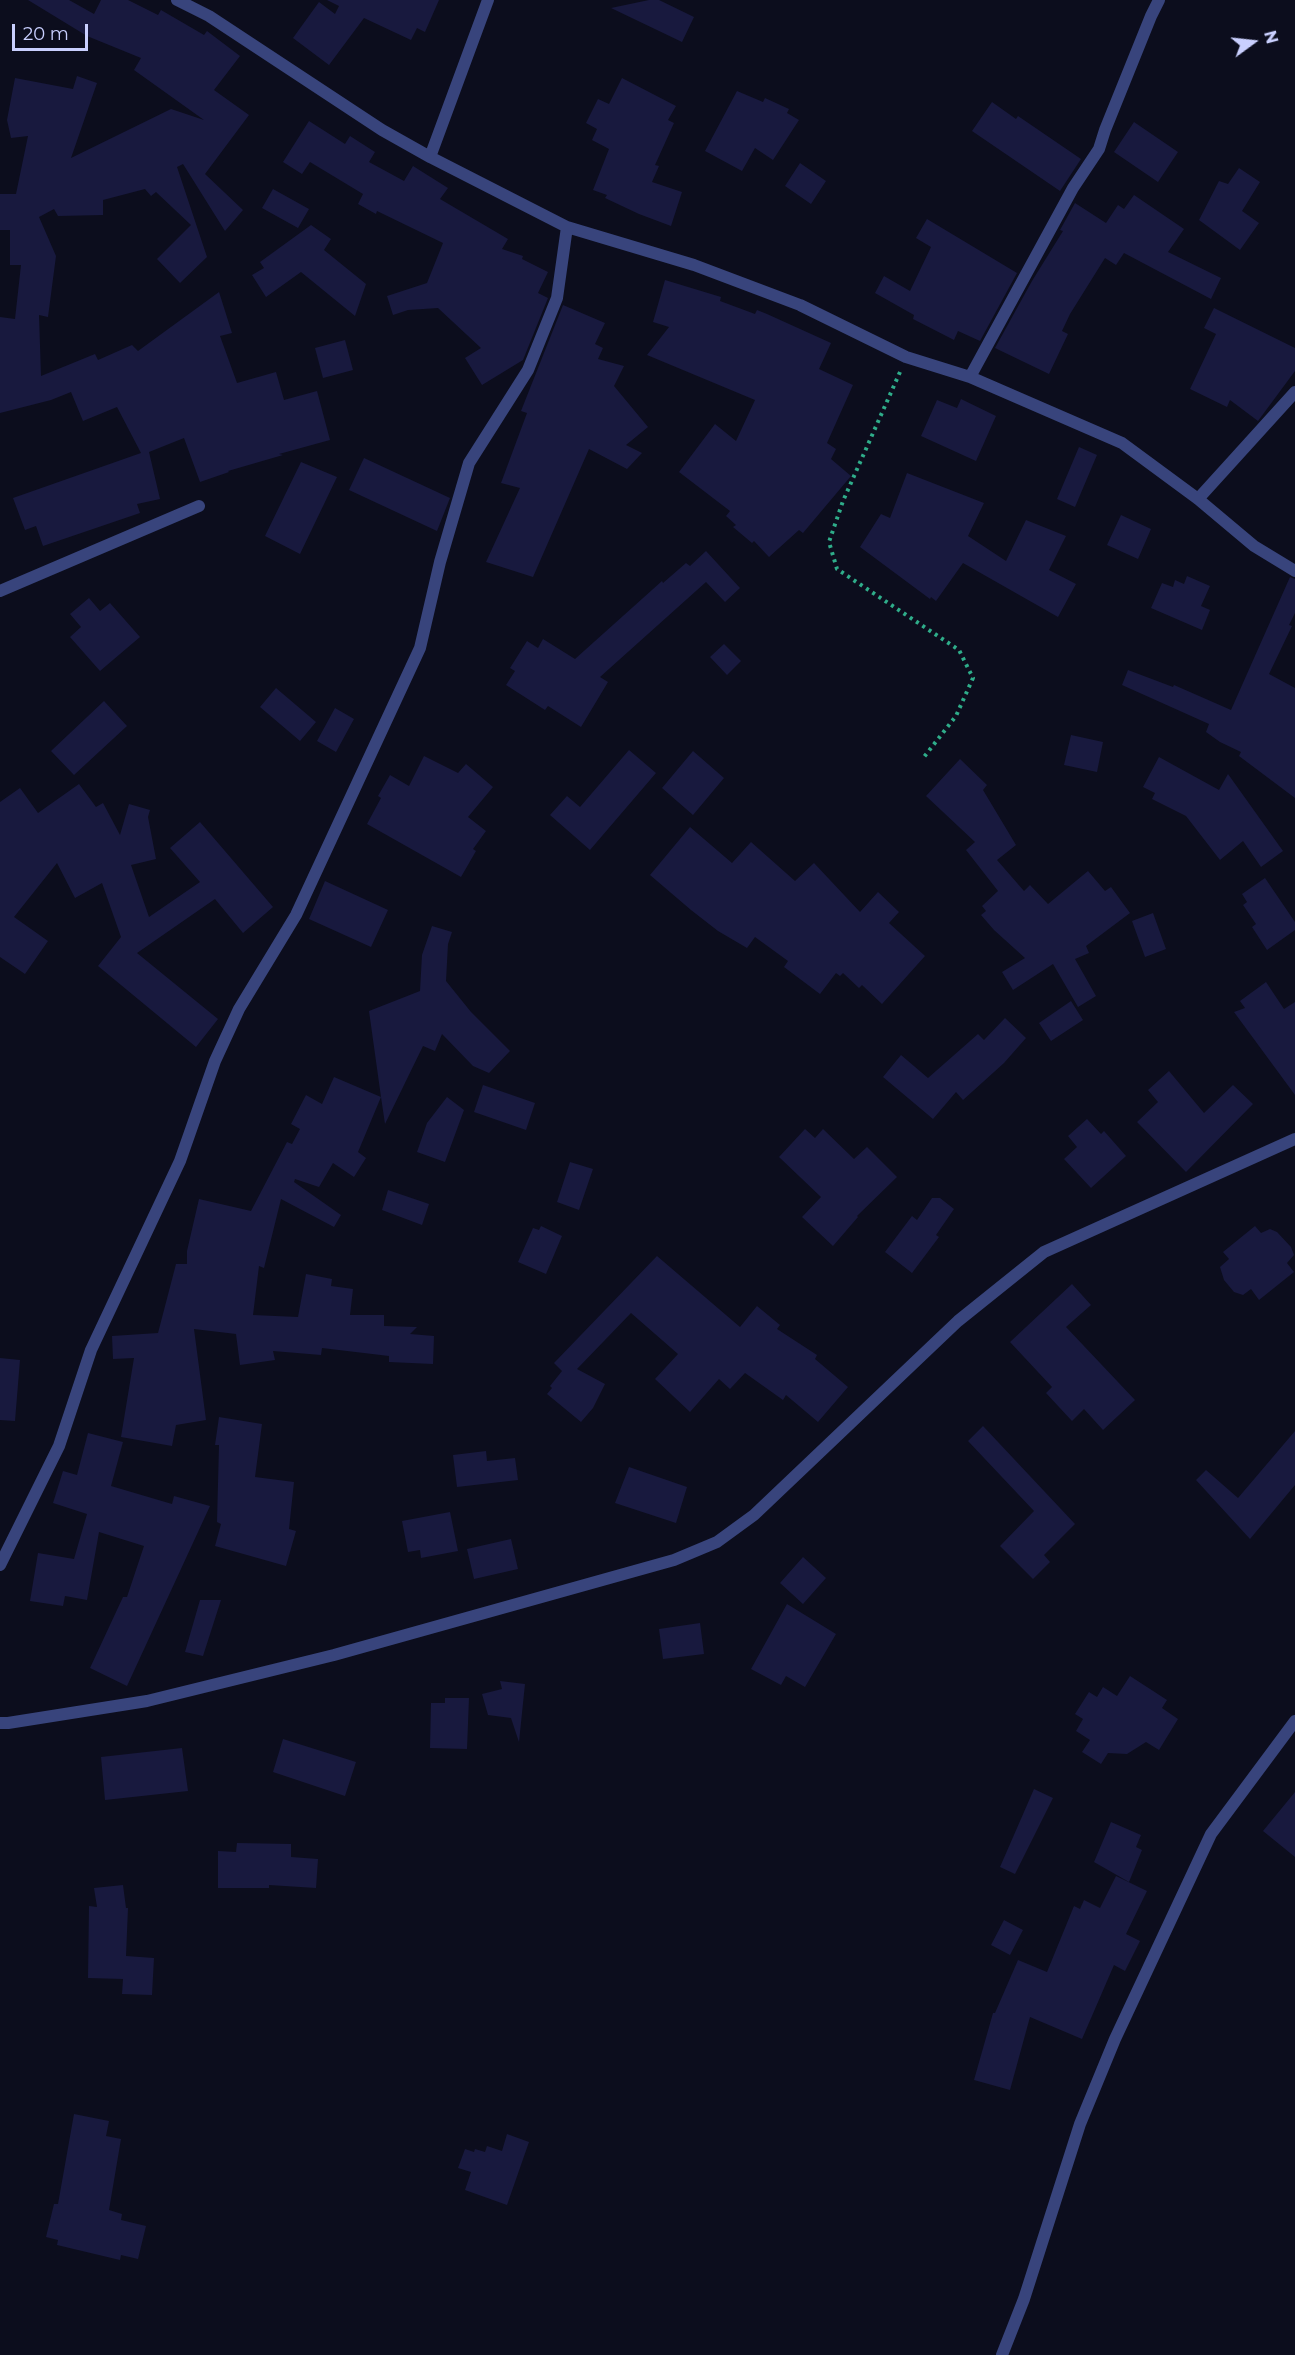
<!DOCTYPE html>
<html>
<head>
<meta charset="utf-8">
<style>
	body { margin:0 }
	#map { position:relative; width:1295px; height:2355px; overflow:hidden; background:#0c0d1d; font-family:Montserrat,sans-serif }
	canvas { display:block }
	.north { position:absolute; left:1223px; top:12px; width:60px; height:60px; -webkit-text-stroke:4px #0c0d1d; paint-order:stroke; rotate:75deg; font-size:16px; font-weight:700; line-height:24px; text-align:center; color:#c9cffe }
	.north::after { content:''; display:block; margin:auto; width:21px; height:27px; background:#c9cffe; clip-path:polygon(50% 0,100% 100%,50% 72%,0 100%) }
	.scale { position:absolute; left:12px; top:24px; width:76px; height:27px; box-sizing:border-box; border:3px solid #c9cffe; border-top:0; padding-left:8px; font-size:18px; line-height:21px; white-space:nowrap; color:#c9cffe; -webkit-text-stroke:4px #0c0d1d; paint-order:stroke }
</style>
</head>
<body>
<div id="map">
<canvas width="1295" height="2355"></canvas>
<div class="north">N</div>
<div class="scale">20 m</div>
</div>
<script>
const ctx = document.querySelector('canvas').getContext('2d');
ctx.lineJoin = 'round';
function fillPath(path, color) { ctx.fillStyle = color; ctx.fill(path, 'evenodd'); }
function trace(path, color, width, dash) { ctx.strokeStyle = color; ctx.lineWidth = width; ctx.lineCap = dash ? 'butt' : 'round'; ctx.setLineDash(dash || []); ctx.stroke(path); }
fillPath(new Path2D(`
	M28,0H69L94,14L101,0H128L158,15L161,10L204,35L207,31L240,56L214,90L249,115L205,174L243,210L225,231L183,164L177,167L207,257L180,283L157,259L191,225L156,192L151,196L145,189L103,200V215L58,216L54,209L39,217L56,256L48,317L39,315L41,376L95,354L98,360L132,345L138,351L219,292L232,333L220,336L237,383L276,372L284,400L317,391L330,440L279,454L283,455L228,471L229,472L200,482L184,438L149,452L160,499L137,504L140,513L43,546L36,526L25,530L13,498L141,453L117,407L83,421L71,392L51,400L0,413V317L15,319L21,265H10V230H0V194H16L28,136L11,138L7,120L15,78L73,89L77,76L97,83L71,158L171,109L204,120L134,70L141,58L87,36Z
	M327,0H439L425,32L417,28L411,40L364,18L329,65L293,38L319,2L335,14L339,6Z
	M649,0H659L694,17L682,42L611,8Z
	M622,78L676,106L668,120L674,123L655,165L659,166L652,182L682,192L671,226L639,214L605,198L607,195L593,190L609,149L592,140L597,129L586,123L598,99L609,104Z
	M737,91L763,102L765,98L789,109L787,113L799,120L773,160L755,148L742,171L705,151Z
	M992,102L1016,119L1018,116L1081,159L1060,191L972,131Z
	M309,121L345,144L350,136L375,152L369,162L404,181L413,166L448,188L440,199L508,239L502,249L523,256L522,259L548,272L538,293L548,298L523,360L482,385L465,358L481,348L438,308L408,310L393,315L387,296L427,283L443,243L377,211L376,214L358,204L363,194L310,162L302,174L283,162Z
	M1134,122L1178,152L1158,182L1114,152Z
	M800,163L826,181L811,204L785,186Z
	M1239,168L1260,182L1242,211L1259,223L1240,250L1199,220L1219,181L1228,184Z
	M273,189L309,209L298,228L262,208Z
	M1134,195L1184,229L1168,252L1221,278L1211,299L1124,253L1116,265L1105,258L1070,314L1062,331L1068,334L1049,374L995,348L1032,281L1063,231L1060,230L1075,203L1106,223L1118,205L1124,209Z
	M927,219L1017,273L980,341L958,331L954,340L913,319L914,315L875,293L884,276L910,291L931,247L916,238Z
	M311,225L331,239L324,250L366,284L355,316L301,272L266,297L252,275L264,268L260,262Z
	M665,280L721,297L720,301L755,314L757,310L767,314L831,343L819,369L853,385L827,443L836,449L831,459L851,476L803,533L799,530L769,557L754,541L752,543L733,527L736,525L726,516L730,511L679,472L715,424L736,441L755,400L647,355L669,327L653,322Z
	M563,305L605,323L595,344L603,348L598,359L624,366L614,386L648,427L626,445L642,453L627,469L589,449L533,577L486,562L520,488L501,483L527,413L521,411Z
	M1214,308L1295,348V371L1258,421L1230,400L1227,407L1190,389L1216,334L1204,328Z
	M345,340L353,370L323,378L315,348Z
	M961,399L996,416L976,461L921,436L937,400L957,408Z
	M1079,447L1097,455L1075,507L1057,499Z
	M364,458L450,498L437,531L349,490Z
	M301,462L337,477L300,554L265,536Z
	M907,473L984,503L968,536L1006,561L1026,520L1066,536L1049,570L1076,584L1058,617L963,563L936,601L931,597L930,599L860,547L881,514L890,518Z
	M1121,515L1151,529L1138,559L1107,545Z
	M706,551L740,588L725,602L706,582L600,677L608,682L581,727L548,706L545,710L506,685L515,671L510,668L527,641L538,648L543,639L575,659L662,581L663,583L686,563L690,566Z
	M1187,576L1210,586L1201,606L1210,610L1202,630L1151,608L1162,583L1173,587L1175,580L1184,584Z
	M1290,577L1295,579V613L1289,625L1292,626L1269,674L1295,688V798L1239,756L1241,752L1220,742L1206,732L1209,724L1122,685L1128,670L1173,687L1174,685L1231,710Z
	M89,598L100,611L110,603L140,637L100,671L70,637L81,627L70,614Z
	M724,644L741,661L727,675L710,657Z
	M276,688L316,722L300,741L260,707Z
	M104,701L127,726L74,775L51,751Z
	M335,708L354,719L336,752L317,741Z
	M1071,735L1103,742L1097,772L1064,765Z
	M629,750L656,773L590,850L550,815L567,796L580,807Z
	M693,751L724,778L693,815L662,788Z
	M424,756L458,773L466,764L493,787L468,817L486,831L473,849L476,851L461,877L367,824L381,798L378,796L390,775L409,786Z
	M1159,757L1219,790L1228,774L1283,851L1261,867L1243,841L1220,860L1186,816L1152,799L1155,793L1143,787Z
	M960,759L987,785L983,790L1016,845L997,860L1024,891L1030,885L1048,904L1088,871L1105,891L1111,887L1130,913L1086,946L1089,953L1075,959L1096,996L1078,1007L1053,964L1013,990L1002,972L1025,958L994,930L981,915L986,911L982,906L998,891L966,850L975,842L926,796Z
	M79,784L96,807L103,803L120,835L129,804L150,810L148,817L156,859L131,865L149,917L200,882L170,848L200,822L273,907L243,933L215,899L137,953L218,1019L196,1047L98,966L121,937L102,883L75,898L57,863L14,917L48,941L25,974L0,957V802L20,788L38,813Z
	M690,827L732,863L751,842L795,881L814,863L860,912L878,892L899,912L889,923L925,956L882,1004L862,985L859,988L843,973L840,976L836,973L820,994L784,967L788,961L755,937L747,948L718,931L691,910L650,875Z
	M1265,878L1295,922V930L1267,950L1252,927L1256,924L1243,905L1247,902L1242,894Z
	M325,881L388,910L371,947L309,919Z
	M1153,913L1166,949L1145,957L1132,921Z
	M432,926L452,932L448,944L446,981L471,1012L510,1051L489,1073L473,1066L442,1034L435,1051L423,1046L385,1124L381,1097L358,1152L366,1158L354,1177L333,1163L319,1187L295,1179L294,1182L341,1215L334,1227L281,1199L264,1268L259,1266L253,1315L298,1317L306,1274L332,1279L331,1286L353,1289L350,1315H384V1326L417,1327L410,1334L434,1336L433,1364L389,1362V1356L322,1348L321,1355L273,1351L275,1360L240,1365L236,1334L194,1329L206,1420L176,1425L172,1446L121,1437L134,1358L113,1359L112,1336L158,1333L176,1264H187V1251L199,1199L251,1211L287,1142L292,1144L300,1129L291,1124L306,1095L322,1104L334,1077L381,1097L369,1011L420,991L422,955Z
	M1266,982L1284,1009L1295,1002V1095L1234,1012L1245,1008L1240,1001Z
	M1071,1001L1083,1020L1051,1041L1039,1023Z
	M1005,1018L1026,1038L1004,1063L963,1100L956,1092L933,1119L883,1077L901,1055L928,1078L978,1034L984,1040Z
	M1169,1071L1204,1113L1233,1085L1253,1104L1186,1172L1137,1122L1158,1102L1148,1090Z
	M483,1085L535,1103L526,1130L474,1112Z
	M447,1097L464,1110L445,1162L417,1152L427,1123Z
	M1087,1119L1101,1134L1104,1131L1126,1156L1091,1188L1064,1159L1077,1147L1068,1136Z
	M805,1129L815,1138L823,1129L854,1159L867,1147L897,1177L857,1216L858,1217L833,1246L802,1217L821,1197L779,1157Z
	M570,1162L593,1169L579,1210L557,1202Z
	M388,1190L429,1204L422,1225L382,1210Z
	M932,1198H940L954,1209L936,1235L939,1237L912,1273L885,1252L912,1216L917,1220Z
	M541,1226L562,1236L546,1274L518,1262L533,1228L539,1230Z
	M1255,1226L1261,1233L1270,1229L1277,1232L1291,1247L1294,1255L1287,1263L1294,1272L1259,1300L1251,1289L1243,1295L1234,1292L1224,1280L1220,1267L1229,1259L1223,1252Z
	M657,1256L740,1327L757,1306L780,1325L777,1329L817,1355L815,1359L848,1387L818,1422L786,1395L783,1400L745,1373L730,1389L719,1379L690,1412L655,1379L678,1354L631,1313L577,1369L605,1384L593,1408L581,1422L547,1394L552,1388L550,1386L562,1371L554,1363Z
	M1072,1284L1091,1305L1066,1327L1135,1400L1103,1430L1084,1409L1072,1421L1046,1393L1052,1387L1010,1342Z
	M0,1358L20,1360L15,1421L0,1420Z
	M219,1417L262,1424L255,1477L294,1482L289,1529L296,1531L286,1566L215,1546L221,1524L217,1522L219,1445H215Z
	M983,1426L1075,1524L1044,1555L1050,1562L1033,1579L1000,1546L1034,1511L968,1441Z
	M1295,1431V1485L1250,1539L1196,1480L1206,1470L1238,1498Z
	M88,1433L123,1442L111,1486L172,1504L174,1496L210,1506L127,1686L90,1668L123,1597H127L144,1546L99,1532L87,1600L65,1596L63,1606L30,1601L38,1553L74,1559L87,1514L53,1503L63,1471L77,1475Z
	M486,1451L487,1461L515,1458L518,1480L457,1487L453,1455Z
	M629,1467L687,1487L676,1523L615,1503Z
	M450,1512L458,1551L421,1558L420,1550L408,1552L402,1521Z
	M511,1539L518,1569L474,1579L467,1549Z
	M803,1557L826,1578L803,1604L780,1583Z
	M200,1600H221L203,1656L185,1652Z
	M787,1604L836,1634L805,1687L786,1676L781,1685L751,1669Z
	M700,1623L704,1654L663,1659L659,1629Z
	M1130,1676L1167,1700L1162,1708L1178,1719L1159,1750L1146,1742L1127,1754L1108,1753L1101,1764L1082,1752L1090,1740L1076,1731L1083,1719L1075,1714L1089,1692L1097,1697L1103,1687L1117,1696Z
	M500,1681L525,1684L519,1742L511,1718L488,1715L482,1694L502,1689Z
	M445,1698H469L467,1749L430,1748L431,1703H445Z
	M283,1739L356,1762L345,1796L273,1772Z
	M182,1748L188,1791L105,1800L101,1757Z
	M1034,1789L1053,1798L1015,1874L1000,1867Z
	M1295,1792V1857L1263,1831Z
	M1111,1822L1141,1835L1136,1847L1142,1850L1129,1882L1094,1862Z
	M237,1843L291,1844V1857L318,1859L316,1888L269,1885V1888H218V1851L236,1852Z
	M1116,1876L1147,1891L1126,1934L1140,1941L1125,1971L1114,1965L1082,2039L1030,2017L1010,2090L974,2080L993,2013H995L1018,1960L1047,1972L1074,1906L1080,1909L1084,1900L1100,1908Z
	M123,1885L126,1908H128L126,1956L154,1958L152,1995L122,1994L123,1979L88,1978L89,1906L97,1907L94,1888Z
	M1004,1920L1023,1930L1010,1955L991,1945Z
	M74,2114L109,2121L106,2136L121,2139L109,2210L122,2214L121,2220L146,2226L138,2259L121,2255L120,2260L57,2245L58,2240L46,2237L54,2204H58Z
	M507,2134L529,2142L507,2205L465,2190L471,2172L458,2168L465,2149L474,2152L475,2149L485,2152L487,2146L502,2151Z`), '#18193e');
trace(new Path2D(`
	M900,372L843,501L829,542L837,569L959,650L973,678L956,716L924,757`), '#2fad8a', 4, [3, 4.5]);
trace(new Path2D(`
	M177,0L209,16L382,130L430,157L567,227L694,265L800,305L906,357L970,377L1122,443L1198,499L1254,546L1295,571
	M430,157L488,0
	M970,377L1073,188L1099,149L1105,130L1151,16L1159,0
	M1198,499L1295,392
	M0,591L199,506
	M0,1565L59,1446L91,1350L180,1161L215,1061L239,1009L296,915L420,648L440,562L469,463L528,370L557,298L567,227
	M0,1723H8L147,1701L334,1655L674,1560L717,1542L754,1515L958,1321L1044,1252L1295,1139
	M1002,2355L1024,2299L1080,2124L1115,2039L1211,1834L1295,1721`), '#38447c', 12);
</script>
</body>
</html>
